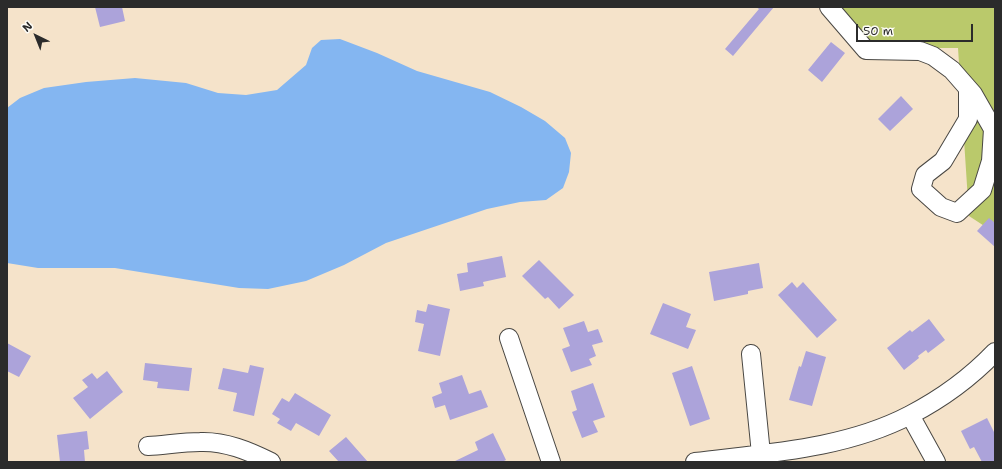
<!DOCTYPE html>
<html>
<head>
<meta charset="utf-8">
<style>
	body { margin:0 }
	#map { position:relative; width:1002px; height:469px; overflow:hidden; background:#f5e3ca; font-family:"Shantell Sans",sans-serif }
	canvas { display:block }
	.frame { position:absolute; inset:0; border:8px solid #2b2b2b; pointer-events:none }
	.north { position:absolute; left:16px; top:16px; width:40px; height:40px; -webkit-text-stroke:3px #fdfcf7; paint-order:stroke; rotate:317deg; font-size:11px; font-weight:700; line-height:16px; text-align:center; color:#2b2b2b }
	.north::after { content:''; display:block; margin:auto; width:14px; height:18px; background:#2b2b2b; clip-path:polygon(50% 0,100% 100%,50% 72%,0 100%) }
	.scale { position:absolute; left:856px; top:24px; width:117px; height:18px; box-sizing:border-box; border:2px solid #2b2b2b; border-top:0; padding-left:5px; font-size:12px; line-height:14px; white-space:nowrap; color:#2b2b2b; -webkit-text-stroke:3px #fdfcf7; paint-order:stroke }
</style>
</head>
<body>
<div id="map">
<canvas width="1002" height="469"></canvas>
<div class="frame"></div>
<div class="north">N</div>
<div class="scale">50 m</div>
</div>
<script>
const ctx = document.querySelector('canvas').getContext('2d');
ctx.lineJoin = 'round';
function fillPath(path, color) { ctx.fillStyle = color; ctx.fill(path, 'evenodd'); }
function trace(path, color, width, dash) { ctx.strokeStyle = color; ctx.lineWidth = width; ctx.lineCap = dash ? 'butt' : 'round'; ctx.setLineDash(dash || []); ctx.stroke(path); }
fillPath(new Path2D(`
	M834,7H995V233L969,216L958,48H868Z`), '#bac96b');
fillPath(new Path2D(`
	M340,39L377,53L417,71L490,92L521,107L545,121L565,138L571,153L569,172L563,188L546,200L520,202L487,209L386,243L344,265L306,281L268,289L239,288L115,268H38L7,263V108L20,98L44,88L86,82L135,78L186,83L218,93L246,95L277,90L306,65L312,48L321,40Z`), '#84b6f1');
fillPath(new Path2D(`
	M95,7H122L125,21L100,27Z
	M756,7H774L733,56L725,49L759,9Z
	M831,42L845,53L822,82L808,70Z
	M901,96L913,109L890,131L878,119Z
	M989,218L995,223V247L977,231Z
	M502,256L506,277L483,282L484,286L460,291L457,274L468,272L467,263Z
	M539,260L574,295L559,309L548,297L545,299L522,276Z
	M759,263L763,288L748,291V294L714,301L709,272Z
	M792,282L797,288L803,282L837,320L817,338L778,295Z
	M663,303L691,314L686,327L696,330L688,349L650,334Z
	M428,304L450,309L440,356L418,351L424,324L415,322L417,310L426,312Z
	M929,319L945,340L928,353L926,350L918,356L919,358L904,370L887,348L910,330L912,332Z
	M584,321L588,332L598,329L603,342L592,345L596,356L589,359L592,365L571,372L562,349L570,346L563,328Z
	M7,343L31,356L19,377L7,371Z
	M806,351L826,357L812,406L789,400L799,366L801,367Z
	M145,363L192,368L189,391L157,388L158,382L143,380Z
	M250,365L264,368L254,416L233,411L237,393L218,389L223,368L248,373Z
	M692,366L710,419L690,426L672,373Z
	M107,371L123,392L90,419L73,398L88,387L82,380L92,373L97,379Z
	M462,375L469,394L481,390L488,407L450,420L445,405L435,408L432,397L442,393L439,383Z
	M593,383L605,417L593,421L598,432L582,438L572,412L577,410L571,391Z
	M295,393L331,415L319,436L296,423L291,431L277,423L280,419L272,414L282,398L289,402Z
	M987,418L995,434V462H982L974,447L970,449L961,431Z
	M87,431L89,449L84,450L85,462H60L57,435Z
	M493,433L506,460L502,462H453L478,450L475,442Z
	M346,437L368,462H339L329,451Z`), '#aca3da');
const minor = new Path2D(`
	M829,7L866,50L920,51L933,56L952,70L973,94L993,129L991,161L982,190L957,213L941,207L921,189L925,175L943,161L968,119V89
	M509,338L551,462
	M751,354L761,454
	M910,415L936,462
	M148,446C165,445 183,442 200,442C225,441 249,451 271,462
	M695,462C767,453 845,449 910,415C941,399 971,377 995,352`);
trace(minor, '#494743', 20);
trace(minor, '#fff', 18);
</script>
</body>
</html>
